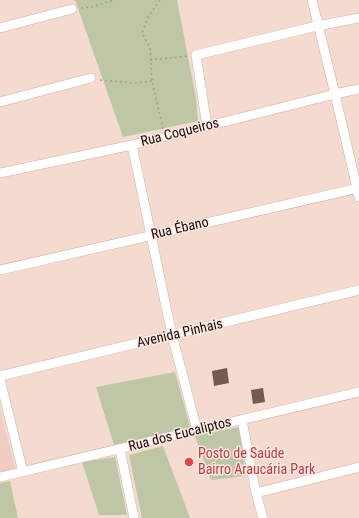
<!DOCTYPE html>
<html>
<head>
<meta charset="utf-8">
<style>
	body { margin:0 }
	canvas { display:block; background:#f5dacf }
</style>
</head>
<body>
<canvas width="359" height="518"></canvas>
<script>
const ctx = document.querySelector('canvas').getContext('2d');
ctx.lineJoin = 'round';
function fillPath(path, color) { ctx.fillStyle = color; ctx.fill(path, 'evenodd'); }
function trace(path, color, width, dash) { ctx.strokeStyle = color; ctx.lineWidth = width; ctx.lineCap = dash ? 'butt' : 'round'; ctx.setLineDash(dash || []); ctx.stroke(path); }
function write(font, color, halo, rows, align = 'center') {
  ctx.font = font + ' "Roboto Condensed",sans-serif'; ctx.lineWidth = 3; ctx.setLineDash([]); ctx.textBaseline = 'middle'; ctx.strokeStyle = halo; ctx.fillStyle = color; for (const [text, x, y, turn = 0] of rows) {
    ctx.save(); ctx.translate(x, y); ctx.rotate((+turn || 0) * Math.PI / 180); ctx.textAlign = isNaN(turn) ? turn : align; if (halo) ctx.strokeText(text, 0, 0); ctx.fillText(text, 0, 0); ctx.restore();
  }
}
fillPath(new Path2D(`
	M0,410L15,468L0,472Z`), '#f0cdc0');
fillPath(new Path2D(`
	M75,0H177L196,98L198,121L123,137Z
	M175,372L190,427L114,445L96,387Z
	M239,427L246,476L211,480L195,436Z
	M163,446L190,518H142L129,455Z
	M115,457L127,515H99L82,462Z
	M10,481L18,518H0V483Z`), '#bdc6a5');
fillPath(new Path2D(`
	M227,368L229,383L214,386L212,371Z
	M263,388L265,402L253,404L251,390Z`), '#725b52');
const street = new Path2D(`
	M312,0L335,94L359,197
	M0,28L72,9
	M0,102L91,78
	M207,126L196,55L317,26L359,18
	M132,145L172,335L197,430
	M0,173L132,145L335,94L359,89
	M0,270L359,188
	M0,376L359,290
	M0,379L23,472
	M242,420L256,493L263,518
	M120,449L134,518
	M0,477L359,392
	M256,493L359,467`);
trace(street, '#cdb3a9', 10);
trace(new Path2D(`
	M160,0L148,17L142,33L150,48L152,81L163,129
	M81,8L91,7L114,0
	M150,60L188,56
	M100,80L134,83L152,81`), '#ae9990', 1.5, [2, 3]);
trace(street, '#fff', 9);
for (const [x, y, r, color] of [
	[189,462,5,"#e0444e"]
]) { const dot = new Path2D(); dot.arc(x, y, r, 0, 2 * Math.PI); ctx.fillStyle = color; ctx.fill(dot); trace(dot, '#fee8e0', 1.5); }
write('14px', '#140b08', '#fee8e0', [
	["Rua Coqueiros",180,133,-14],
	["Rua Ébano",180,229,-13],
	["Avenida Pinhais",180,334,-13],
	["Rua dos Eucaliptos",180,435,-14]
]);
write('14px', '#be3a42', '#fee8e0', [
	["Posto de Saúde",198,454],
	["Bairro Araucária Park",198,470]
], 'left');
</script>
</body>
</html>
